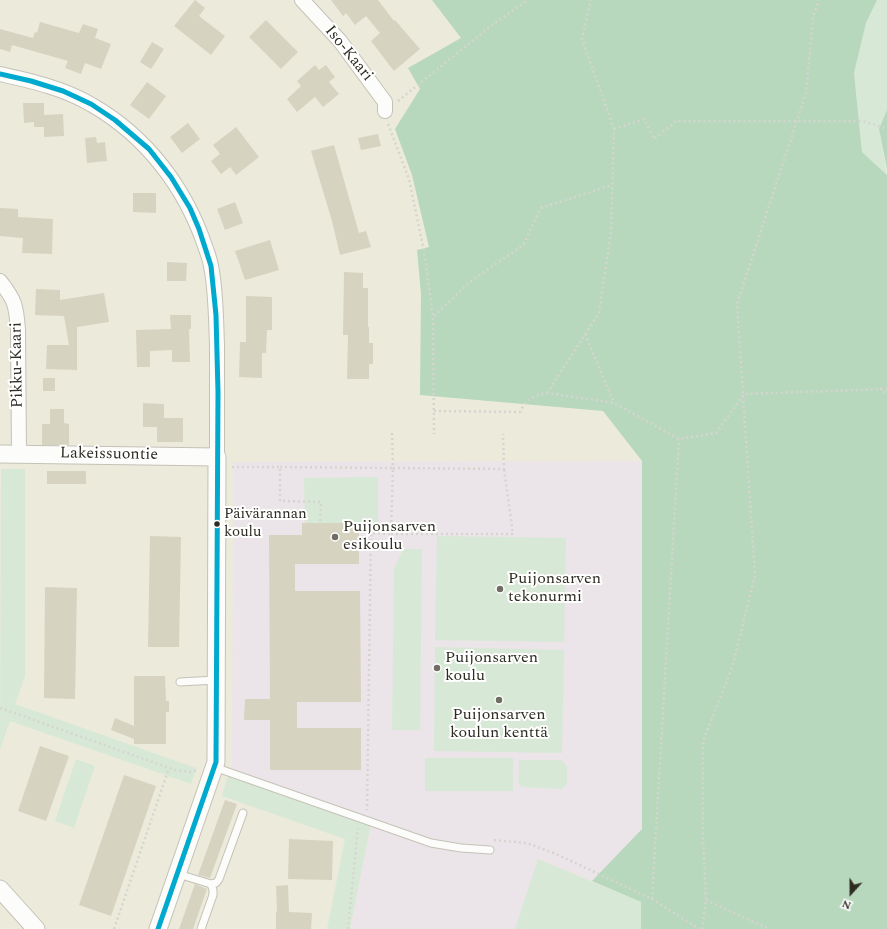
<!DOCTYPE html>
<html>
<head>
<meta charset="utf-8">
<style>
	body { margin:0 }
	#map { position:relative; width:887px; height:929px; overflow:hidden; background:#eceadb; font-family:Spectral,serif }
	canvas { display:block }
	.north { position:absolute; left:831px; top:873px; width:40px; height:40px; -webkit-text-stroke:3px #fff; paint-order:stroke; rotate:201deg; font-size:11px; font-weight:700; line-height:16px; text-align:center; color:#2e2c22 }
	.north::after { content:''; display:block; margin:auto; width:14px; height:18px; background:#2e2c22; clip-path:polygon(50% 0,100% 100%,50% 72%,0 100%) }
</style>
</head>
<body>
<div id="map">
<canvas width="887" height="929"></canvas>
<div class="north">N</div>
</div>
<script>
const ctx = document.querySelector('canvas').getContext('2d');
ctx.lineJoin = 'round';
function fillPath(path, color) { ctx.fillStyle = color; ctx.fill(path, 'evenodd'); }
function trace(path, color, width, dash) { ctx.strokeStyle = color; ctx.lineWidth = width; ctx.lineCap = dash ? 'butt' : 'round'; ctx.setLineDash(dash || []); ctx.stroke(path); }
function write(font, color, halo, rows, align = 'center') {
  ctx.font = font + ' Spectral,serif'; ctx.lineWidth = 4; ctx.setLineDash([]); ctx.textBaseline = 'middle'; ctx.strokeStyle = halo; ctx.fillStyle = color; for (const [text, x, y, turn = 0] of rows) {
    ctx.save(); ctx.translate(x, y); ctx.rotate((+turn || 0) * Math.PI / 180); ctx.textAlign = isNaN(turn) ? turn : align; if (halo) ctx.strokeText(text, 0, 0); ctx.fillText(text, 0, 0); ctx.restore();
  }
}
fillPath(new Path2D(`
	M642,461V829L592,881L538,859L515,929H350L371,824L228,775L232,764L233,573V462Z`), '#ebe4e8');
fillPath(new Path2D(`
	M877,0H887V110L879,129L887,175L862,152L854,73L866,23Z
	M1,469H25V676L15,704L196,768L191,784L10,721L0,749Z
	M378,477V523H305L304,478Z
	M437,536L566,538L564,642L435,640Z
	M403,549H422L420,730H392L394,569Z
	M435,647L564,650L562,753L434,751Z
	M425,758H513V791H425Z
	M76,759L95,766L74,828L55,821Z
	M522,760H561L567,766V784L562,789L522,787L518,782L519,761Z
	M228,775L371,824L350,929H327L345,839L222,796Z
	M538,859L641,902V929H515Z`), '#d7e9d6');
fillPath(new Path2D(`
	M432,0H877L866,23L854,73L862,152L887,175V929H641V902L592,881L642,829V461L603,411L420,395L421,294L417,250L429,247L412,175L395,129L420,89L408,68L461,38Z
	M887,110V169L879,129Z`), '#b7d8bc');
fillPath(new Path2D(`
	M195,0L205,8L199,16L225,36L211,55L174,26Z
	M331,0H378L394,21L395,20L420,49L394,71L371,41L380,33L366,16L355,25L346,13L343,16Z
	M266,20L298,52L281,69L249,37Z
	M40,22L79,33L83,24L98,29L95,38L111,44L101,69L85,63L81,74L65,68L68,61L12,45L10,52L0,49V29L33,38L35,32L37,33Z
	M152,42L164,49L151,69L140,62Z
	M315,65L319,70L326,65L335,77L329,82L339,94L323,107L315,97L297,112L287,99L301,86L297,81Z
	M147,82L166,96L149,119L130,105Z
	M23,103H44V115L63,114L64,136L44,137V127H34V122L24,123Z
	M188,123L200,139L182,153L170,137Z
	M236,127L259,157L236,175L230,167L221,174L211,161L220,154L213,145Z
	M378,134L381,146L361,150L358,138Z
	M96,137L97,143L105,142L107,161L87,163L85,138Z
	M334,145L359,233L366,231L371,247L340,255L332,221L311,151Z
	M133,193H156V213L133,212Z
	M235,202L243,223L225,230L217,209Z
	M0,208L18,209V217L53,219L52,254L22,253L23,238L0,236Z
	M270,240L279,270L245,280L235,251Z
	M167,262L187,263L186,281H167Z
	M344,272L363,273V288H368V327H369V343H373V364H369V379H347L348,335H343Z
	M36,289L60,290V300L104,293L109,322L77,327V370L46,369L47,345H69L64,316L35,315Z
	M246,296L272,297V330H267L266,353H262V378L239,377L240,342H246Z
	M170,315H191V329H189L190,362H172V350L150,351V367H137L136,330L171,329Z
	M43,378H55V391H43Z
	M143,403L164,404V418H183V442H157V427H143Z
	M50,409H64V423L69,424V445H42V424H50Z
	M47,471H86V484H47Z
	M302,523H359V564H295V591H360L361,702H297V728H361V770H270V720H244L245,699H270L269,535H302Z
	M150,536L181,537L179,647H148Z
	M45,587L77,588L75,699L44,698Z
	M134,676H165L166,701H169V712H166V744H134V739L111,730L115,718L134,726Z
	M40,746L69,756L46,821L18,811Z
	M124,775L156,786L111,916L79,905Z
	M225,800L237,804L210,878L198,875Z
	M289,839L333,841L332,880L288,879Z
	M195,884L207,889L193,929H179Z
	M288,885L289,912L312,913L311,929H276V912H277L276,886Z`), '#d7d3c1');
const service = new Path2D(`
	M180,682L216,680
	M214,767L431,843L461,848L490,850
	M178,874L211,884L216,883L219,879L243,813
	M201,929L213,895V890L211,884`);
const minor = new Path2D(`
	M302,0L340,41L385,102V111
	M0,74C31,81 64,88 92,105C146,136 185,187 205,246C207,252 210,259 211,266C216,290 216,320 217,345C217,382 217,419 217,457
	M0,281C15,300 16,305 18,329L19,454`);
const tertiary = new Path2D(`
	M0,454L217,457L216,762L158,929
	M0,889L36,929`);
trace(service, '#c4c2b7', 9);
trace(minor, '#c4c2b7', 16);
trace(tertiary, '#c4c2b7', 19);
trace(new Path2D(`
	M398,101L492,25L528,0
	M388,124L409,179L424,251L433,316L434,434
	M614,129L644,119L654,139L676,121H863L887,129
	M434,316L470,282L523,245L541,208L612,185
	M585,334L614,403
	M880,388L887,394
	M547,393L599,313L611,232L614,129L582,39L591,0
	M434,411L520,412C525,401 534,394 547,393L614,403L679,439L716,433L744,394L887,389
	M392,433L393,468L504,469L503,434
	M232,467H280V501L321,502L320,523
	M280,467L393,468L391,534L371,533L367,810
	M391,534H513L504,469
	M0,708L175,770L192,772L197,770
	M494,840L527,843L556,854L652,899L699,929
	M652,899L679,439
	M706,900L769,929
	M114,929L169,768
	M348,929L358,828
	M702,929L706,900L703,837V741L732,668L755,575L737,304L806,93L813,17L819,0`), '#d5d5d0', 2.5, [2, 3]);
trace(service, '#fcfcfa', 7);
trace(minor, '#fcfcfa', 14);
trace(tertiary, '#fcfcfa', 17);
trace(new Path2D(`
	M0,74L31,81L63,91L91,104L115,120L149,149L171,177L190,208L199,229L211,266L216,315L218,392L216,762L158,929`), '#00a9ce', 5);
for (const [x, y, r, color] of [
	[217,524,3.5,"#2e2c22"],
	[335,537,4,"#706e63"],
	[500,589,4,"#706e63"],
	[437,668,4,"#706e63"],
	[499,700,4,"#706e63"]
]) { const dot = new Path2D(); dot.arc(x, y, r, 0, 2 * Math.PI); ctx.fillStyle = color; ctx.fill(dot); trace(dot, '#fff', 1.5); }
write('15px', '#2e2c22', '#fff', [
	["Päivärannan",224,515],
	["koulu",224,533]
], 'left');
write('16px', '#2e2c22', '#fff', [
	["Iso-Kaari",348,54,51],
	["Pikku-Kaari",18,365,-91],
	["Lakeissuontie",109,455,1]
]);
write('16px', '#2e2c22', '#fff', [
	["Puijonsarven",343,528],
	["esikoulu",343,546],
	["Puijonsarven",508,580],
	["tekonurmi",508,598],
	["Puijonsarven",445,659],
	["koulu",445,677],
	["Puijonsarven",499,716,"center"],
	["koulun kenttä",499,734,"center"]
], 'left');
</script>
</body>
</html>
